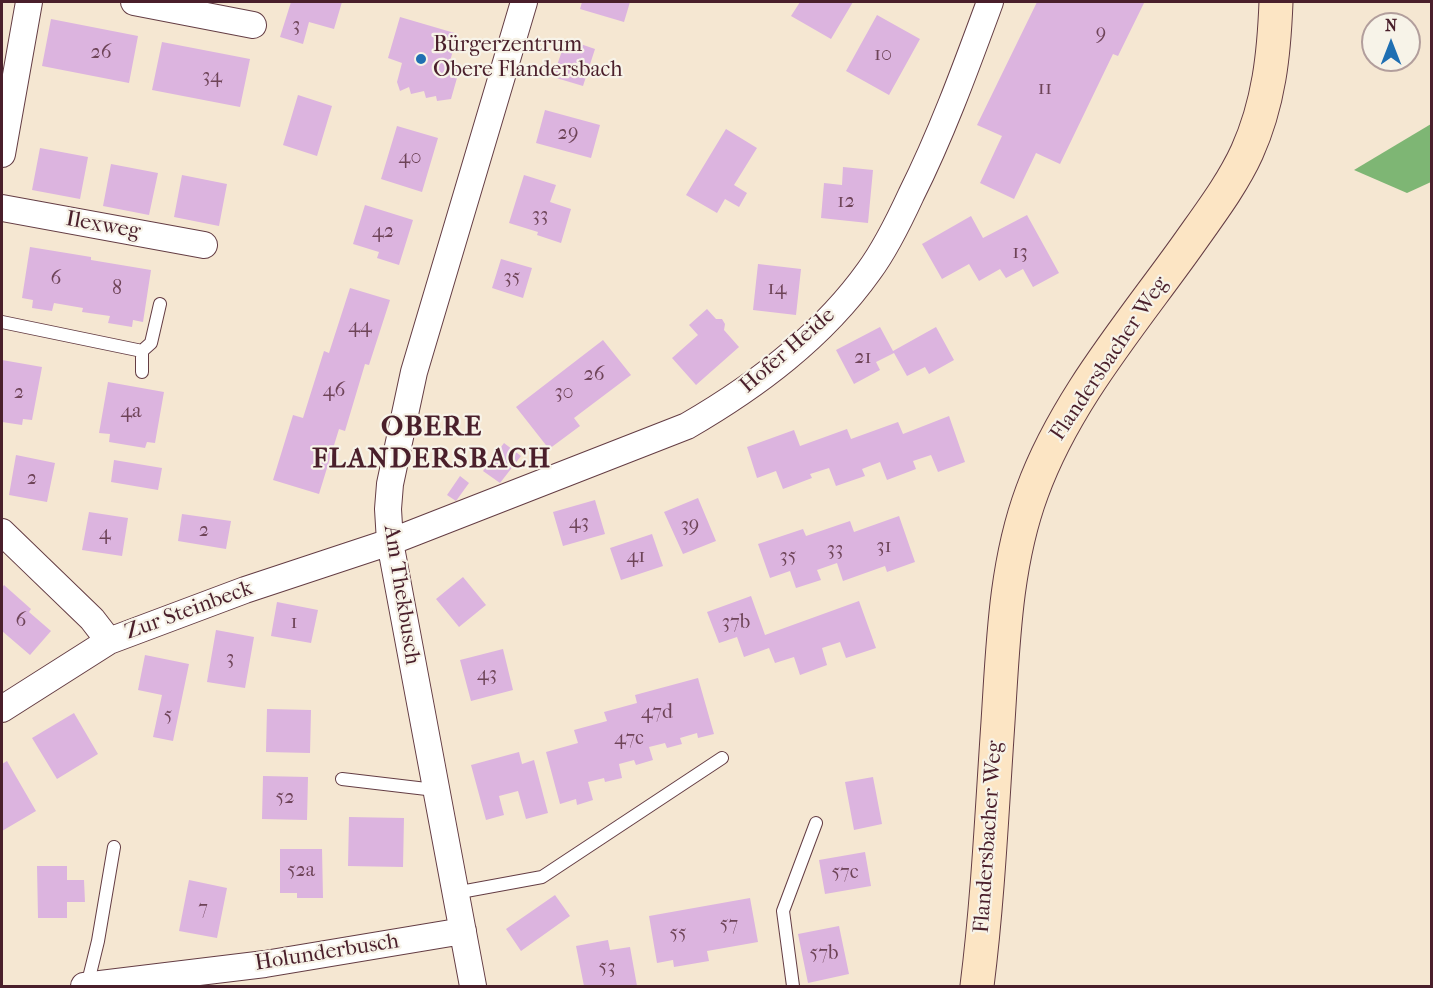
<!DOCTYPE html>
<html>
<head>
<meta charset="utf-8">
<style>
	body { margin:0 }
	#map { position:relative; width:1433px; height:988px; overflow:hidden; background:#f5e7d2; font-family:"IM FELL French Canon",serif }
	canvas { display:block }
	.frame { position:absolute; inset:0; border:3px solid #4a1f2b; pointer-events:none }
	.north { position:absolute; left:1361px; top:12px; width:60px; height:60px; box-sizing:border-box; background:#f7f3e8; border:2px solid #b29e9c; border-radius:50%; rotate:0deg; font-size:16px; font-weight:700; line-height:24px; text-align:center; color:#4a1f2b }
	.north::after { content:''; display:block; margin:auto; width:21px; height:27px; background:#1f6fb2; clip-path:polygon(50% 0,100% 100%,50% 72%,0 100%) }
</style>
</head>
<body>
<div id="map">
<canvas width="1433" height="988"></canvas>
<div class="frame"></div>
<div class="north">N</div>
</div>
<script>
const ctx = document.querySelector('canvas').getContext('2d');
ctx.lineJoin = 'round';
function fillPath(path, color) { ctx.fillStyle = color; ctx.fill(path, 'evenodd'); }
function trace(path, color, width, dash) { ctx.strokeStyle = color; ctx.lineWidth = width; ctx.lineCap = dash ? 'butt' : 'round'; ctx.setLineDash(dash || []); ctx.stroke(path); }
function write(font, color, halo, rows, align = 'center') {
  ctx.font = font + ' "IM FELL French Canon",serif'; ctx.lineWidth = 4.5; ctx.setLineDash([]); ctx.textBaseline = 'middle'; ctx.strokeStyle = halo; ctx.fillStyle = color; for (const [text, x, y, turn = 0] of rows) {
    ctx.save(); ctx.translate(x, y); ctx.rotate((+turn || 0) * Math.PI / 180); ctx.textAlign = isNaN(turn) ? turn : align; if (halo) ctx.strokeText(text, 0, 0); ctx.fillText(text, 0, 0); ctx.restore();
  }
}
fillPath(new Path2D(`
	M1431,124V182L1407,193L1354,170Z`), '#7eb674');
fillPath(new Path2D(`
	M291,2H342L334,29L309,22L303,44L280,37Z
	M582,2H630L624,22L580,9Z
	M800,2H853L831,39L791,16Z
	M1037,2L1144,3L1118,56L1113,54L1060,164L1036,153L1014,199L980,183L1002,136L977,125Z
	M877,15L920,39L889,95L846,71Z
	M400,17L458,34L450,61L461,64L451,99L437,101L436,96L426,98L424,91L411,94L409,87L400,91L397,82L402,63L388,58Z
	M51,19L138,36L129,83L42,66Z
	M566,39L595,49L583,86L553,77Z
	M162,42L250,59L240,107L152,90Z
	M298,95L332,106L317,156L283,145Z
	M545,110L600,125L591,158L536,143Z
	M397,126L438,138L422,192L381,179Z
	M726,129L757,148L734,185L747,193L739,207L725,199L717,213L686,195Z
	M40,148L88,157L80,199L32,190Z
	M111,164L158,173L149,215L103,206Z
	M843,167L873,170L868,223L821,218L824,183L842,185Z
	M182,175L227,184L219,226L174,217Z
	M524,175L556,185L550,202L571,209L561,243L537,235L538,232L509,223Z
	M365,205L413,220L399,265L377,258L379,252L353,244Z
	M1027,215L1059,273L1033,287L1023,269L1006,278L1000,269L979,281L969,264L942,279L922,244L971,216L983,238Z
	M30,247L91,257V260L151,270L143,322L133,320L132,327L108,323L110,316L82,312L83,308L54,303L52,311L32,308L33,300L22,298Z
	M501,259L532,268L523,298L492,288Z
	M758,264L801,269L796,315L753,310Z
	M350,288L390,300L369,365L365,364L345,431L339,429L319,494L273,480L293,415L303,418L324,351L329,353Z
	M707,309L716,319H722L725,324L724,330L739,347L696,385L672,358L698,335L689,325Z
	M880,327L893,351L936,327L954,360L929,374L925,367L907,376L894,353L876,362L880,370L854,384L836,350Z
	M603,340L631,375L574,418L580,426L549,449L516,407Z
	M2,360L42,367L32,420L23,419L22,425L2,422Z
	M108,382L164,392L155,443L147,442L145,448L109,442L110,434L99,433Z
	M949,416L965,462L938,472L931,455L913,461L916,469L887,480L880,462L862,469L865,476L836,486L829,468L810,474L812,478L783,489L776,471L757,478L747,447L794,430L800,446L847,429L851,439L898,422L903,434Z
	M504,443L521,456L500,483L483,471Z
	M16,455L55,463L47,502L9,495Z
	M114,460L162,468L158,490L111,482Z
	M460,476L469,483L456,501L447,495Z
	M698,498L716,541L683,554L664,512Z
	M595,500L605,534L563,546L553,512Z
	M89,512L128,518L122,556L82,550Z
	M182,514L231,521L226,549L178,541Z
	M899,516L915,562L887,572L885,566L843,581L837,563L817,570L821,580L796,588L790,571L770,578L758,544L803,529L806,536L850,521L854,532Z
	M652,534L663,566L621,580L610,548Z
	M463,577L486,605L459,627L436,599Z
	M4,585L31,609L29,612L51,631L30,655L2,631V588Z
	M751,596L765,635L859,601L876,648L846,658L840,642L822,648L827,665L800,675L794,657L775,663L769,648L744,657L737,637L719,643L707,612Z
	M277,602L318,610L311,643L271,636Z
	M216,630L254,637L245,688L207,682Z
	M503,649L513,690L471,701L460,660Z
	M145,655L189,664L173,741L153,737L162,695L138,690Z
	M698,678L714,734L698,738L697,733L680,738L682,744L667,748L665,743L649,747L653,760L636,765L634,760L619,764L622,778L605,782L604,778L588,782L593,800L577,805L576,799L560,804L546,752L578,743L574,730L607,721L604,712L637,703L635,695Z
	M267,709L311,710L310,753L266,752Z
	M74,713L98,754L57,779L32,738Z
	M519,752L522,764L534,760L548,813L526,819L518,791L499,796L504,815L486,820L471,765Z
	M7,761L36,811L2,831V764Z
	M263,776L308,777L307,820L262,819Z
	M873,777L882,824L854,830L845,782Z
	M349,817L404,818L403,867L348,866Z
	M280,849H322L323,898H297V893H280Z
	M865,852L871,886L825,894L819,860Z
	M37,866H67V880H84L85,902H67V918H38Z
	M189,880L227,888L217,938L179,931Z
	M555,895L570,916L521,951L506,929Z
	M750,898L758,942L707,951L709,961L674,967L673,960L657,963L649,916Z
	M839,926L849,974L808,983L798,934Z
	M608,940L610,950L630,947L637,986H584L576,946Z`), '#dcb4df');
const service = new Path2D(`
	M2,322L142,351L151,343L160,304
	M142,351V372
	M342,779L435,790
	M455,893L542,877L722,758
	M87,986L98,941L114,847
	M793,986L783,911L816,823`);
const minor = new Path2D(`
	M134,2L253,25
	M2,154L29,2
	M2,208L204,245
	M2,532L92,619L109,641
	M2,709L109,641L245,590L390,542L687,426C756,386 822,337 869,271C886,248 899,221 911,195C942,133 966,67 990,2
	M84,986L265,964L463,931
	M473,986L390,542L388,509L390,484L414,372L524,2`);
const secondary = new Path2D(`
	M977,986C988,899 992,810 998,722C1003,645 1005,565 1032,492C1065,401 1132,323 1187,246C1208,216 1232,185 1247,152C1269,103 1274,54 1276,2`);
trace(service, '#643d44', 14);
trace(minor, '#643d44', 28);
trace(secondary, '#643d44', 35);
trace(service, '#fff', 12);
trace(minor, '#fff', 26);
trace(secondary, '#fce5c4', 33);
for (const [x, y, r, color] of [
	[421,59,6,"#1f6fb2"]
]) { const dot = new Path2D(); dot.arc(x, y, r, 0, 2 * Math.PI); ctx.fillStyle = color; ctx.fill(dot); trace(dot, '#f7f3e8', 2); }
write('20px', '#6e4458', null, [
	["3",296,26],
	["9",1101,34],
	["26",101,53],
	["10",883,55],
	["34",212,77],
	["11",1045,89],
	["29",568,134],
	["40",410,158],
	["12",846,202],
	["33",540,216],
	["42",383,232],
	["13",1020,253],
	["35",512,278],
	["6",56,279],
	["8",117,289],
	["14",777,289],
	["44",360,327],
	["21",863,358],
	["26",594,375],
	["46",334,391],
	["2",19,393],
	["30",564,393],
	["4a",131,412],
	["2",32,479],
	["43",579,523],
	["39",690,526],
	["2",204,531],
	["4",105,534],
	["31",884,547],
	["33",835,550],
	["41",636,557],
	["35",788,557],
	["6",21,621],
	["1",294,623],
	["37b",736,623],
	["3",230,659],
	["43",487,675],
	["47d",657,713],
	["5",168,716],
	["47c",629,739],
	["52",285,798],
	["52a",301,871],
	["57c",845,873],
	["7",203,909],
	["57",729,925],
	["55",678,934],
	["57b",824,954],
	["53",607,968]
]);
write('22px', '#4a1f2b', '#f7f3e8', [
	["Bürgerzentrum",433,46],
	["Obere Flandersbach",433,71]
], 'left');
write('22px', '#4a1f2b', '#f7f3e8', [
	["Ilexweg",103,226,10],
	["Hofer Heide",788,351,-41],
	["Flandersbacher Weg",1110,359,-56],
	["Am Thekbusch",401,595,81],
	["Zur Steinbeck",189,611,-20],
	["Flandersbacher Weg",989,837,-86],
	["Holunderbusch",327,953,-9]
]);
ctx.letterSpacing = '1.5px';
write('bold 28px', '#4a1f2b', '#f7f3e8', [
	["OBERE",432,428],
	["FLANDERSBACH",432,460]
]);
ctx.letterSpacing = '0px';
</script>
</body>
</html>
